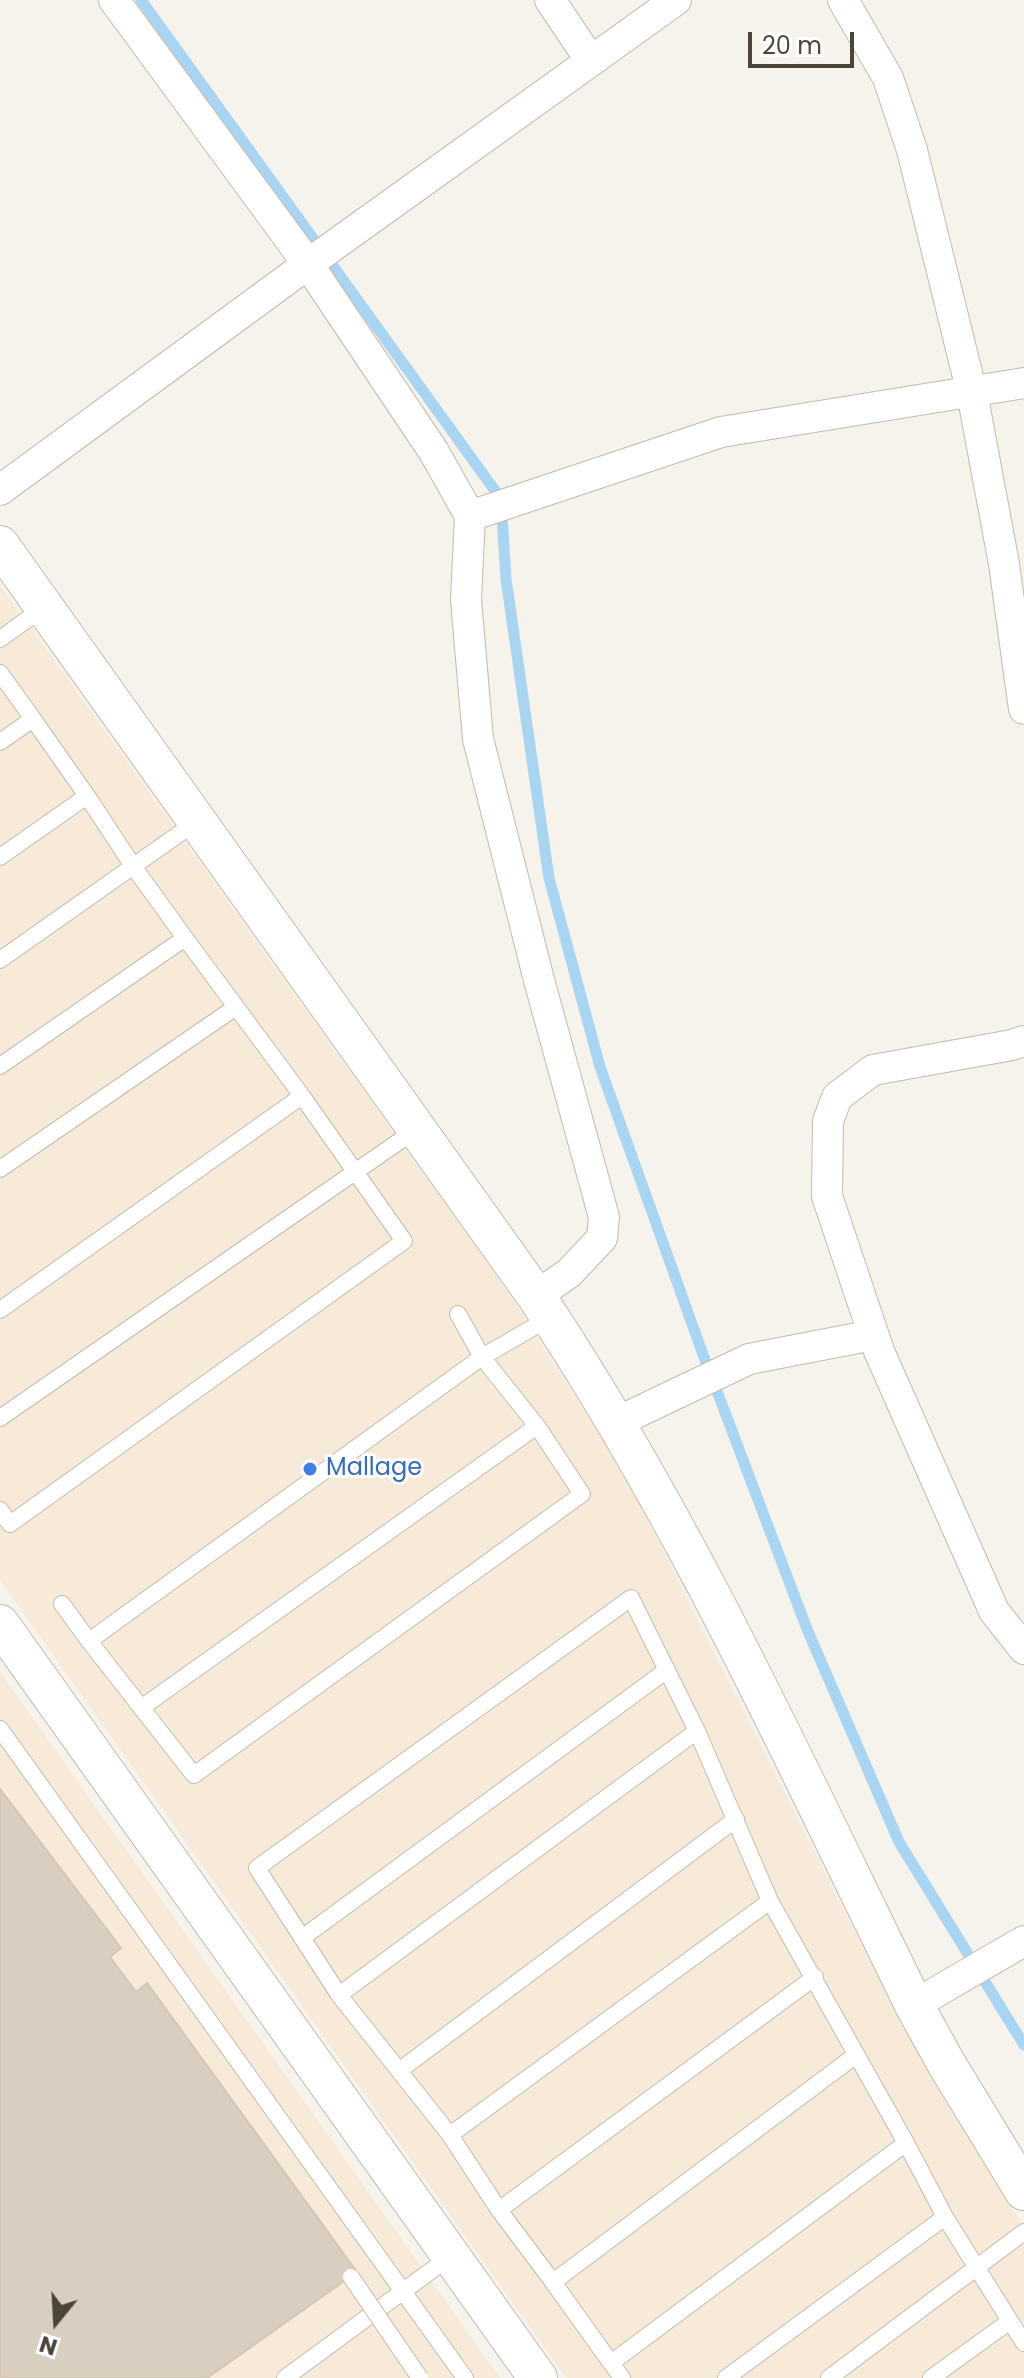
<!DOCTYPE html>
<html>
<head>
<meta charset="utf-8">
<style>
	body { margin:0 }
	#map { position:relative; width:1024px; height:2378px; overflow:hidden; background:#f6f3ec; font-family:Poppins,sans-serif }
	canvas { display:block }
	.north { position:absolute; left:16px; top:2282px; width:80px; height:80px; -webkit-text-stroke:6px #fff; paint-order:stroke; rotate:198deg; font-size:22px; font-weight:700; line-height:32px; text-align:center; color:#4b4439 }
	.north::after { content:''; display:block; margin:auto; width:28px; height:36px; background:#4b4439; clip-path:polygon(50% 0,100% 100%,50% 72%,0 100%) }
	.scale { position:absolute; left:748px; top:32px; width:106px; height:36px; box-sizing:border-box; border:4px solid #4b4439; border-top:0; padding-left:10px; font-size:24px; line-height:28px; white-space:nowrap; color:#4b4439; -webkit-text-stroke:6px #fff; paint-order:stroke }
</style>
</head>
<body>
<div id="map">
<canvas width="1024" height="2378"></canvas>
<div class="north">N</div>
<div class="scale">20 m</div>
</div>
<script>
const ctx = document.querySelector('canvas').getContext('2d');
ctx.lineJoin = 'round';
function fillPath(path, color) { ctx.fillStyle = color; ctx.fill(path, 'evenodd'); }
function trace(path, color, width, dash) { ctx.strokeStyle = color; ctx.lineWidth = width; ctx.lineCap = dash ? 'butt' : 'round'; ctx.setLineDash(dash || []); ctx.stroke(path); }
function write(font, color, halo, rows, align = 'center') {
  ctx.font = font + ' Poppins,sans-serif'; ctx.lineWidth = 6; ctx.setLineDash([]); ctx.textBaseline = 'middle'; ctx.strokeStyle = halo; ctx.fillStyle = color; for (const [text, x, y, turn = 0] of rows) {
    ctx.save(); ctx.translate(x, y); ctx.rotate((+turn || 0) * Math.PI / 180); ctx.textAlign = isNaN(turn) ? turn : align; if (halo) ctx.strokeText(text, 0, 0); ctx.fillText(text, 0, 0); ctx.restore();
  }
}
fillPath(new Path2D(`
	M0,585L495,1273L597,1431L641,1507L863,1948L944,2098L1024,2227V2378H566L0,1580Z
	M0,1672L500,2378H0Z`), '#f7ead8');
trace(new Path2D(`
	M141,0L501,499L506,579L549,878L600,1067L701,1349L807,1629L899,1842L1024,2045`), '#a9d4f2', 11);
const building = new Path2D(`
	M0,1789L121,1948L110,1957L136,1992L147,1983L357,2272L207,2378H0Z`);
fillPath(building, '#d8cfc1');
trace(building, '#d3c7b4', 2);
const service = new Path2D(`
	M0,639L43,608
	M0,673L33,719L0,742
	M33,719L87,796
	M0,857L87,796L133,866L185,938L0,1066
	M185,938L302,1096
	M0,960L196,822
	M0,1169L236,1007
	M0,1310L302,1096L404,1241L10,1524L0,1510
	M458,1314L482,1357L89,1641L194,1775L582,1494L537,1426L482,1357L551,1317
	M0,1418L417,1129
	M62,1604L89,1641
	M141,1708L537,1426
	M0,1729L465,2378
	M302,1938L667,1670
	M339,1995L697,1731
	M400,2070L736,1819
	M450,2135L770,1901
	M906,2143L945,2217
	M499,2210L815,1977
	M553,2282L499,2210L450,2135L339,1995L257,1868L631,1598L697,1731L770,1901L906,2143L611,2363L553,2282L856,2055
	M1010,2321L1024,2343
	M611,2363L622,2378
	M285,2378L451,2256
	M726,2378L945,2217L1010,2321L931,2378
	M829,2378L1024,2232`);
const minor = new Path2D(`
	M114,0L308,264L434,452L470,516L466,600L478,739L539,980L604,1217L602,1238L569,1273L536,1296
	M550,0L591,61
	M843,0L888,78L912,150L972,393L1004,564L1024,709
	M0,490L308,264L676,0
	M470,516L721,432L1024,383
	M1024,1041L1012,1045L873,1070L837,1097L828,1121L827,1196L879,1351L994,1611L1024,1649
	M617,1422L749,1359L873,1335
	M914,2005L1024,1941`);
const tertiary = new Path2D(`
	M0,545L536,1296C685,1519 796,1765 914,2005L946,2063L1024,2191
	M0,1624L538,2378`);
trace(service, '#c2bbae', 18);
trace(minor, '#c2bbae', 32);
trace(tertiary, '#c2bbae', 40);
trace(service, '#fff', 16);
trace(minor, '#fff', 30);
trace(tertiary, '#fff', 38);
const serviceBridge = new Path2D(`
	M351,2277L420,2378`);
trace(serviceBridge, '#c2bbae', 18, []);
trace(serviceBridge, '#fff', 16);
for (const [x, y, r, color] of [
	[310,1469,8,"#3f7fe0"]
]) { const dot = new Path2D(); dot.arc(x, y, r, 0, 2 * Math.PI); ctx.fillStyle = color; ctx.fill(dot); trace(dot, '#fff', 3); }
write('24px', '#366cbe', '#fff', [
	["Mallage",326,1469]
], 'left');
</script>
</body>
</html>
